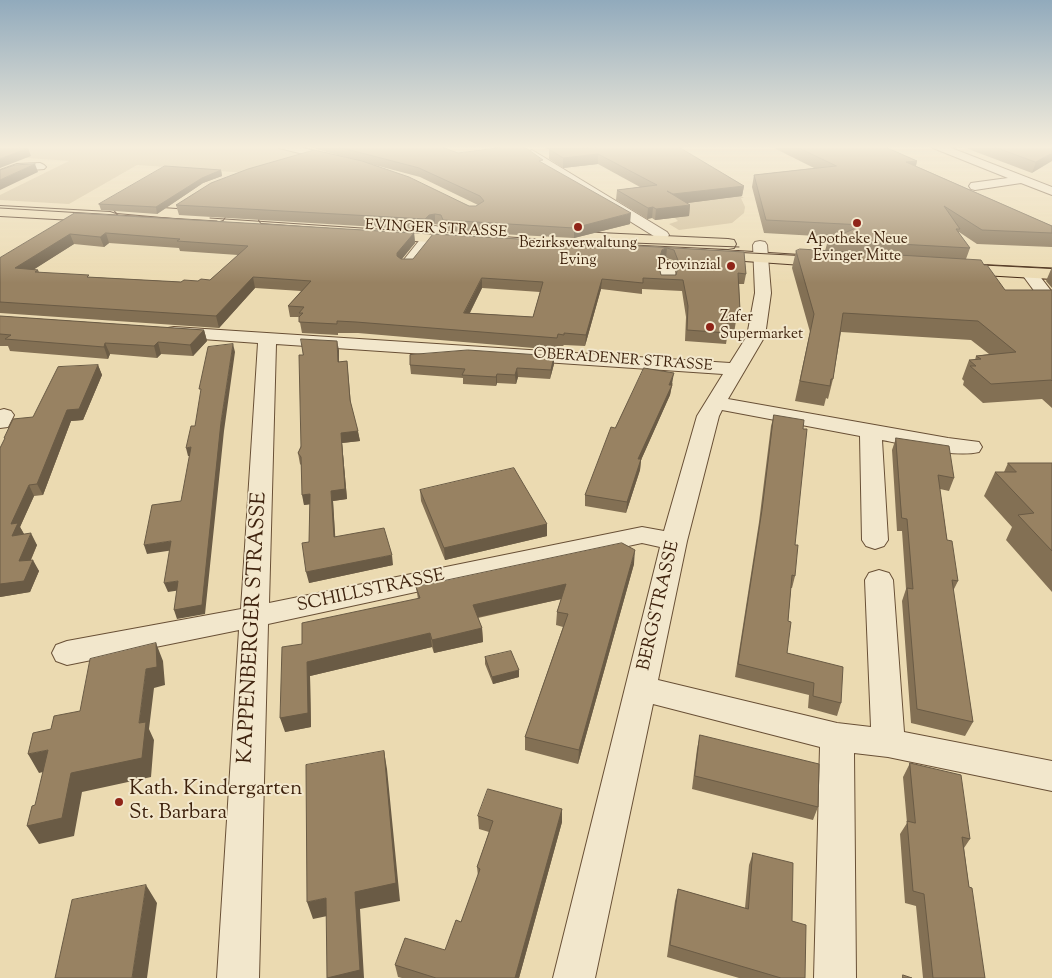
<!DOCTYPE html>
<html>
<head>
<meta charset="utf-8">
<style>
	body { margin:0 }
	canvas { display:block; background:#ebdab1 }
</style>
</head>
<body>
<canvas width="1052" height="978"></canvas>
<script>
const ctx = document.querySelector('canvas').getContext('2d');
ctx.lineJoin = 'round';
function fillPath(path, color) { ctx.fillStyle = color; ctx.fill(path, 'evenodd'); }
function trace(path, color, width, dash) { ctx.strokeStyle = color; ctx.lineWidth = width; ctx.lineCap = dash ? 'butt' : 'round'; ctx.setLineDash(dash || []); ctx.stroke(path); }
function write(font, color, halo, rows, align = 'center') {
  ctx.font = font + ' "Sorts Mill Goudy",serif'; ctx.lineWidth = 4; ctx.setLineDash([]); ctx.textBaseline = 'middle'; ctx.strokeStyle = halo; ctx.fillStyle = color; for (const [text, x, y, turn = 0] of rows) {
    ctx.save(); ctx.translate(x, y); ctx.rotate((+turn || 0) * Math.PI / 180); ctx.textAlign = isNaN(turn) ? turn : align; if (halo) ctx.strokeText(text, 0, 0); ctx.fillText(text, 0, 0); ctx.restore();
  }
}
fillPath(new Path2D(`
	M0,146H283L313,153L247,173L137,165L69,204L0,200V195L69,161L0,156Z
	M708,175L744,198H741L745,207L744,213L732,223L679,230L669,224L678,221L675,218L687,216L672,203L728,198Z`), '#cebb95');
const minor = new Path2D(`
	M278,146H295L344,158L346,160L340,163L279,148Z
	M932,146H946L1052,187V195L1021,183L975,190L971,189L969,186L971,183L1008,178L933,148Z
	M532,150L667,232L669,235L667,238H657L531,160L526,153Z
	M40,163L44,165L46,167L44,169L18,171L0,178V170L17,164Z
	M435,226L440,227L442,230L412,268H402L399,265L402,262L430,227Z
	M760,241L765,242L767,245L771,293L765,336L728,399L948,438L979,442L982,447L979,452C952,458 909,445 882,440L888,540L884,546L875,549L866,546L862,540L860,436L722,410L719,416L687,541L658,680L837,723L871,727L865,580L869,573L879,570L889,573L893,580L904,732L1052,761V791L888,757L854,753L856,978H814L820,747L653,704L595,978H553L660,547L642,543L268,624L259,978H217L239,630L67,665L56,661L52,653L56,645L67,641L241,609L258,343L174,337L168,336L165,332L168,328L174,327L730,363L747,336L755,293L753,245L755,242ZM276,344L723,374L697,416L664,531L642,527L269,603Z
	M667,260L672,262C676,267 677,280 673,285H661C657,280 658,267 662,262Z
	M1029,268L1035,270L1052,292V308L1046,307L1021,273L1023,270Z
	M4,409L11,411L14,415L8,427L0,428V410Z`);
const major = new Path2D(`
	M122,205L217,212L223,214L225,217L223,220L217,222L117,213L114,210L117,207Z
	M0,206L110,212L116,214L118,217L116,220L110,222L0,216Z
	M267,215L396,223L402,225L404,228L402,230L442,233L443,228L449,226L728,239L734,240L736,244L734,248L728,249L474,237L475,239L473,243L467,244L377,239L371,238L369,234L371,231L261,223L259,220L261,217Z
	M707,249L831,257L837,258L840,262L837,266L831,267L701,258L698,254L701,250Z
	M954,264L1052,269V279L948,273L945,269L948,265Z`);
trace(minor, '#695036', 2);
trace(major, '#3e220d', 2);
fillPath(minor, '#f2e7cc');
fillPath(major, '#ebdab1');
trace(new Path2D(`
	M0,208L217,221
	M210,218L407,231
	M399,232L447,235
	M439,232L553,240L739,247
	M731,252L809,256
	M973,264L1052,268`), '#3e220d', 1);
fillPath(new Path2D(`
	M310,146H439L458,153L543,163L630,224L574,238L444,231L442,226L435,224L430,225L426,230L179,215L176,205L355,160L316,149ZM367,163L420,177L478,205L476,206H469Z
	M543,146H677L744,186L742,196L687,203L690,205L689,216L655,220L652,218L647,219L616,200L617,190L640,187L598,164L563,168L549,159V149H584H547Z
	M770,146H883L917,161L916,166L1052,226V247L977,244L959,232V233L970,248L966,259L1005,290H1052V408L1042,399L983,403L963,385L964,381L962,379L969,360H975L976,356L989,354L971,340L841,332L833,379L828,399L826,398L824,406L795,401L810,332L792,268L796,251H825L828,240L834,237L764,233L752,187L754,175L814,168Z
	M950,146H1052L1032,173L963,147L956,148Z
	M221,170L222,176L203,183L157,214L101,210L99,204Z
	M75,213L414,233L415,243L401,259H413L433,234L744,252L746,274L744,284H739L740,310L738,321H736L734,333L728,332L726,344L685,341L686,317L682,291L642,289V294L601,289L585,346L564,345L563,346H557V350L358,333H338V335L302,333L299,317H290L288,306L301,291L255,288L219,328L0,313V258ZM109,243L179,248L180,251L238,255L210,280L198,281L181,282L90,277L39,272L38,270L34,269L74,244L104,247ZM666,258L673,260L677,272L676,275H661L659,267L661,260ZM482,288L540,292L533,317L470,313Z
	M1052,267V288L1046,281Z
	M0,316L204,330L207,341L193,356L161,354L157,358L110,354L108,359L10,351L8,346H0Z
	M339,350V362L347,361L351,404L360,441L342,443L347,499L333,501L335,537L393,565L309,583L310,504L304,505L301,465L300,464L298,453Z
	M554,364L550,379L518,377L516,384L497,383L496,386L463,384V378L411,374L410,365Z
	M98,365L102,375L83,420L71,421L43,495L34,496L20,527L24,534L37,545L31,560L39,571L30,592L0,597V448Z
	M673,383L672,386L670,395L641,460L640,470L626,513L585,506V495L615,428Z
	M774,415L795,545V576L792,588H791L788,621L787,653L841,703L837,716L808,708L809,695L735,677L759,522L771,426Z
	M896,438L954,478L949,491L940,489L947,540L958,581L953,591L973,722L965,736L911,723L902,601L906,589L902,531H897L892,450Z
	M1008,463H1052V592L1006,540L1012,527L984,496L995,472H1004Z
	M420,490L547,524V536L445,560L421,501Z
	M634,564L578,764L525,750V737L563,627L556,625L557,612L561,599L478,618L482,628L483,642L434,653L432,647L310,676L311,727L285,732L302,644L418,599L416,587Z
	M485,657L519,677L493,684L485,664Z
	M700,735L818,807L813,820L692,789L697,749Z
	M910,763L970,839L964,848L969,887L985,978H923L916,906L905,903L900,834L907,823L903,777Z
	M562,809V822L519,978H402L398,977L395,965L445,950L461,922L478,876L477,867L489,832L479,829L478,816Z
	M753,853L792,921L805,978H739L667,957L675,901L678,889L745,908L749,865Z`), '#837054');
fillPath(new Path2D(`
	M582,146H619L582,149Z
	M957,146H963V147L956,148Z
	M28,148L31,156L0,168V159Z
	M1052,153V161L1032,173L1036,162Z
	M598,154V164L563,168V158Z
	M917,161L914,172L906,162Z
	M35,164L38,172L0,190V180Z
	M221,170L222,176L203,183L157,214L156,207L202,178Z
	M744,186L742,196L672,205L673,194Z
	M690,205L689,216L655,220L656,209Z
	M653,207L652,218L647,219L648,208Z
	M631,213L630,224L574,238V228Z
	M435,214V224L430,225L426,230L425,219L429,215Z
	M106,233L109,243L104,247L100,237Z
	M414,233L415,243L398,264L397,253Z
	M70,234L74,244L19,279L15,268Z
	M667,248L666,258L661,260L657,273L658,263L662,250Z
	M253,277L255,288L219,328L216,316Z
	M482,278V288L464,324V313Z
	M602,279L601,289L585,346L586,335Z
	M204,330L207,341L193,356L190,345Z
	M337,341L339,350V371L338,362Z
	M158,342L161,354L157,358L154,346Z
	M105,343L110,354L108,359L104,347Z
	M233,344L235,352L224,431L205,614L177,619L174,610L221,422Z
	M554,356V364L550,379L551,370Z
	M98,365L102,375L83,420L71,421L43,495L37,484L67,410Z
	M517,368L518,377L516,384L515,375Z
	M674,373L670,395L641,460L640,470L626,513L627,502L638,459Z
	M497,374V383L496,386V377Z
	M358,431L360,441L342,443L347,499L333,501L336,548L334,537L331,491L341,433Z
	M191,447L194,456H188L186,448Z
	M29,485L34,496L20,527L24,534L12,536L11,524Z
	M310,494L312,504L304,505L302,495Z
	M547,524V536L445,560L444,548Z
	M31,533L37,545L25,573L19,561Z
	M171,541L174,550L147,554L144,545Z
	M635,550L634,564L578,764L579,750Z
	M392,555L393,565L309,583L306,572Z
	M33,560L39,571L30,592L0,597V584Z
	M178,581L181,590L168,592L164,583Z
	M566,584V598L474,618L473,605Z
	M482,628L483,642L434,653L432,640Z
	M430,633L432,647L310,676L311,727L285,732L280,718L307,662Z
	M156,643L163,661L165,685L154,688L149,729L154,740L151,777L82,792L74,836L39,844L27,826L71,773L139,723L146,669Z
	M519,670V677L493,684L492,677Z
	M48,750L59,768L39,773L28,754Z
	M384,751L387,769L400,901L360,909L364,978H328Z
	M562,809V822L519,978H515Z
	M146,885L157,903L147,978H132Z
	M326,898L332,915L313,919L307,902Z`), '#6a5b45');
const building = new Path2D(`
	M0,146L28,148L0,159Z
	M335,146H439L458,153L512,146H521L526,148L543,160L539,161L631,213L574,228L443,220L441,215L435,214L429,215L425,219L176,205L211,183L248,169L314,150L362,161L409,177L469,206H476L484,201L480,196L419,168Z
	M610,146H677L744,186L673,194L667,191L690,205L656,209L653,207L648,208L617,190L657,185L598,154L563,158L549,149H579Z
	M795,146H883L917,161L906,162L1052,226V233L982,230L944,206L960,229H956L970,248L828,240L863,225L766,220L754,175L836,166Z
	M992,146H1052V153L1036,162Z
	M35,164L0,180V170L15,165Z
	M165,166L221,170L202,178L156,207L99,204Z
	M75,213L414,233L397,253V256L401,259H413L433,234L744,252L746,274L738,273L740,310H736V321L727,320L728,333L687,330L688,306L683,280L643,278V283L602,279L586,335L564,333V335L558,334L557,338L356,322L337,321V324L299,322V317L303,313H299L304,307L288,306L311,281L253,277L216,316L0,302V258ZM106,233L180,239L177,241L248,246L210,280L201,279L198,281L184,280L181,282L87,277L89,275L35,272L38,270L15,268L70,234L100,237ZM667,248L674,250L679,263L676,275H661L658,263L662,250ZM482,278L543,282L533,317L464,313Z
	M800,249L981,260L984,265H987L1005,290H1052V381L1051,380L991,384L970,366H976L969,360L981,359L976,356L1016,352L978,321L843,313L833,379H831L830,386L800,381L814,314L796,251Z
	M0,316L204,330L190,345L158,342L154,346L105,343L104,347L5,339L11,335L0,334Z
	M301,339L337,341L338,362L347,361L350,400L358,431L341,433L345,489L331,491L334,537L384,528L392,555L306,572L302,543L309,542L310,494L302,495L301,457L298,453L301,447L299,355H303Z
	M233,344L221,422L202,605L174,610L178,581L164,583L171,541L144,545L152,505L181,501L191,447L186,448L191,426H195L201,389H199L208,347Z
	M468,350L554,356L551,370L517,368L515,375L497,374L496,377L462,375L465,369L410,365V355Z
	M98,365L79,409L67,410L37,484L29,485L11,524L18,523L12,536L31,533L19,561L33,560L24,581L0,584V448L5,438H4L13,419L33,417L58,367Z
	M644,368L674,373L669,385H672L638,459H641L627,502L585,495L611,427L615,428Z
	M774,415L804,420L803,429H807L795,545H798L795,576L792,575L788,621L791,622L787,653L843,667L841,703L813,696L814,683L738,664L762,510Z
	M896,438L949,446L954,478L938,475L947,540L952,541L958,581L952,580L973,722L917,709L907,588L913,589L907,519L902,518Z
	M1008,463H1052V551L1018,515L1034,513L995,472H1016Z
	M514,468L547,524L444,548L420,490Z
	M622,543L635,550L579,750L525,737L568,614L557,612L566,584L473,605L482,628L432,640L430,633L307,662L308,713L280,718L282,647L302,644V623L420,598L416,587Z
	M156,643L157,667L146,669L139,723L146,722L142,758L71,773L62,818L27,826L32,806L35,805L48,750L28,754L33,733L51,729L54,716L80,711L90,659Z
	M511,651L519,670L492,677L485,657Z
	M700,735L819,764L818,807L695,776Z
	M384,751L396,883L355,892L360,970L327,978L326,898L307,902L306,765Z
	M910,763L961,775L970,839L962,837L969,887L972,888L985,978H933L924,894L913,891L907,821L915,823Z
	M488,789L562,809L515,978H436L395,965L405,938L445,950L456,920L461,922L480,869L477,867L493,821L478,816Z
	M753,853L793,863L792,921L806,925L805,978H781L670,945L678,889L748,909Z
	M146,885L132,978H55L72,900Z
	M903,975L912,978H903Z`);
fillPath(building, '#988262');
trace(building, '#6a5b45', 1);
const sky = ctx.createLinearGradient(0, 0, 0, 283);
sky.addColorStop(0, '#91aabc');
sky.addColorStop(0.52, '#f6eedc');
sky.addColorStop(1, '#f6eedc00');
ctx.fillStyle = sky;
ctx.fillRect(0, 0, 1052, 283);
for (const [x, y, r, color] of [
	[857,223,5,"#8f2418"],
	[578,227,5,"#8f2418"],
	[731,266,5,"#8f2418"],
	[710,327,5,"#8f2418"],
	[119,802,5,"#8f2418"]
]) { const dot = new Path2D(); dot.arc(x, y, r, 0, 2 * Math.PI); ctx.fillStyle = color; ctx.fill(dot); trace(dot, '#f2e7cc', 2); }
write('15px', '#3e220d', '#f2e7cc', [
	["EVINGER STRASSE",436,230,3],
	["OBERADENER STRASSE",623,361,4]
]);
write('15px', '#3e220d', '#f2e7cc', [
	["Apotheke Neue",857,240],
	["Evinger Mitte",857,257],
	["Bezirksverwaltung",578,244],
	["Eving",578,261],
	["Provinzial",721,266,"right"],
	["Zafer",720,318,"left"],
	["Supermarket",720,335,"left"]
]);
write('18px', '#3e220d', '#f2e7cc', [
	["SCHILLSTRASSE",371,592,-12],
	["BERGSTRASSE",660,606,-77]
]);
write('21px', '#3e220d', '#f2e7cc', [
	["KAPPENBERGER STRASSE",254,628,-87]
]);
write('21px', '#3e220d', '#f2e7cc', [
	["Kath. Kindergarten",129,790],
	["St. Barbara",129,814]
], 'left');
</script>
</body>
</html>
